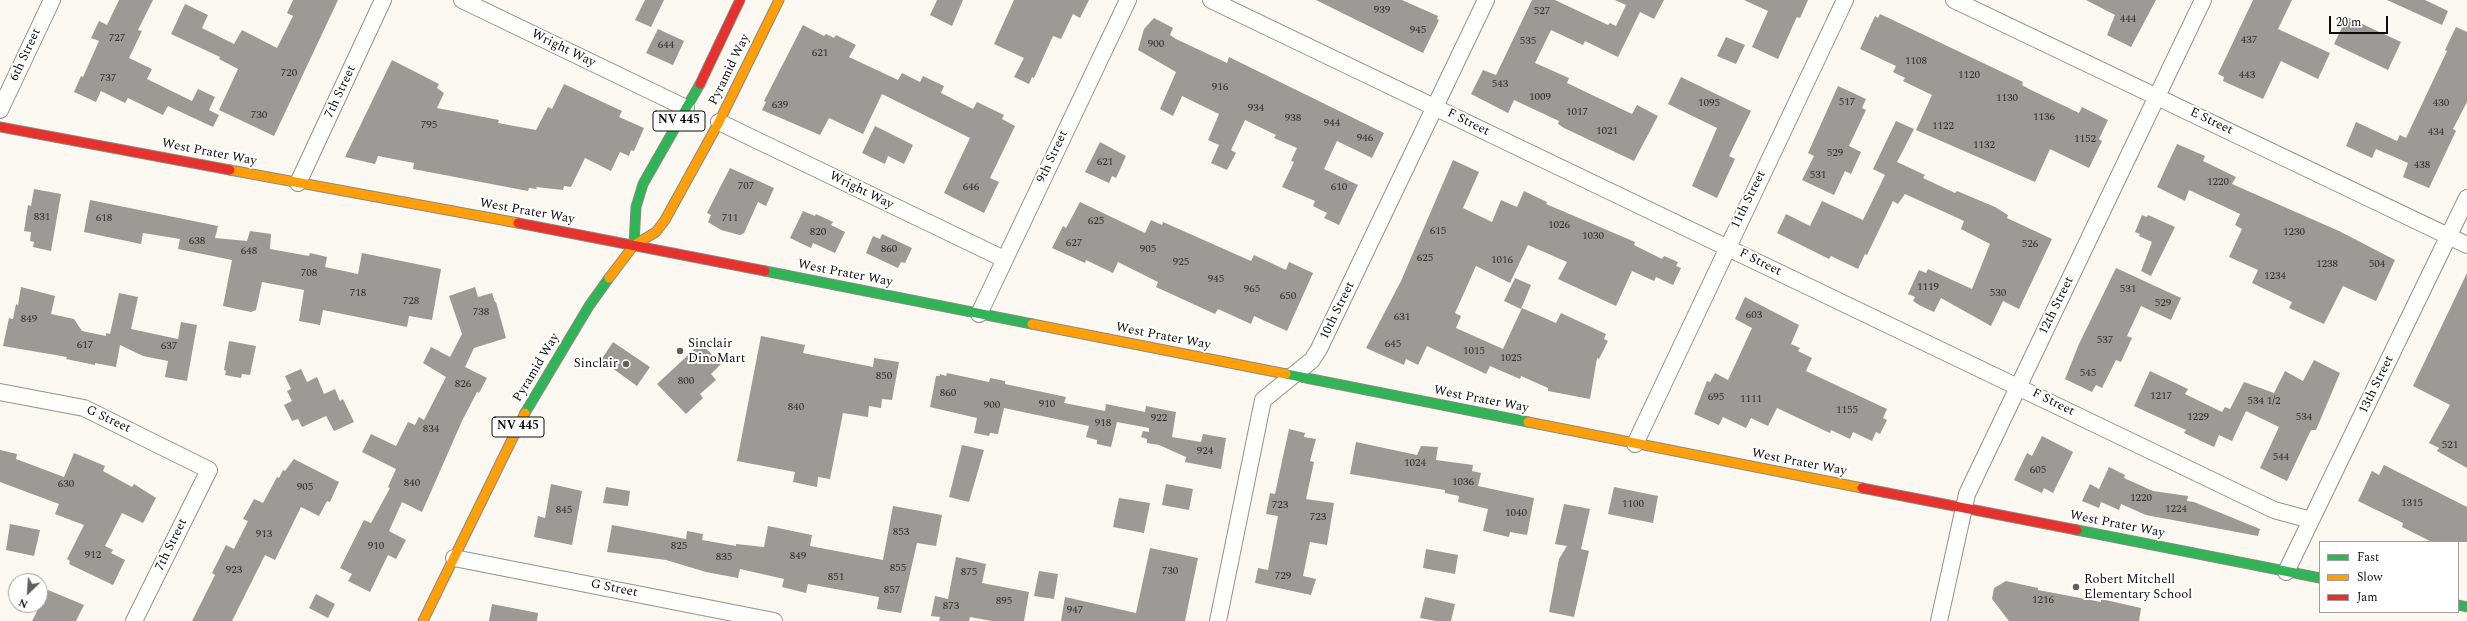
<!DOCTYPE html>
<html>
<head>
<meta charset="utf-8">
<style>
	body { margin:0 }
	#map { position:relative; width:2467px; height:621px; overflow:hidden; background:#faf8f0; font-family:Spectral,serif }
	canvas { display:block }
	.legend { position:absolute; left:2319px; top:541px; width:140px; height:72px; box-sizing:border-box; background:#fff; border:1px solid #9e9e9e; margin:0; padding:5px 7px; list-style:none; font-size:12px; color:#0c0c0c }
	.legend li { display:flex; align-items:center; gap:8px; height:20px }
	.legend b { width:20px; border:1px solid #9e9e9e }
	.north { position:absolute; left:8px; top:573px; width:40px; height:40px; box-sizing:border-box; background:#fff; border:1px solid #9e9e9e; border-radius:50%; rotate:205deg; font-size:11px; font-weight:700; line-height:16px; text-align:center; color:#0c0c0c }
	.north::after { content:''; display:block; margin:auto; width:14px; height:18px; background:#5f5f5c; clip-path:polygon(50% 0,100% 100%,50% 72%,0 100%) }
	.scale { position:absolute; left:2329px; top:16px; width:59px; height:18px; box-sizing:border-box; border:2px solid #0c0c0c; border-top:0; padding-left:5px; font-size:12px; line-height:14px; white-space:nowrap; color:#0c0c0c; -webkit-text-stroke:3px #fff; paint-order:stroke }
</style>
</head>
<body>
<div id="map">
<canvas width="2467" height="621"></canvas>
<ul class="legend">
<li><b style="height:5px;background:#30b455"></b>Fast</li>
<li><b style="height:5px;background:#ff9f0a"></b>Slow</li>
<li><b style="height:5px;background:#e5322d"></b>Jam</li>
</ul>
<div class="north">N</div>
<div class="scale">20 m</div>
</div>
<script>
const ctx = document.querySelector('canvas').getContext('2d');
ctx.lineJoin = 'round';
function fillPath(path, color) { ctx.fillStyle = color; ctx.fill(path, 'evenodd'); }
function trace(path, color, width, dash) { ctx.strokeStyle = color; ctx.lineWidth = width; ctx.lineCap = dash ? 'butt' : 'round'; ctx.setLineDash(dash || []); ctx.stroke(path); }
function write(font, color, halo, rows, align = 'center') {
  ctx.font = font + ' Spectral,serif'; ctx.lineWidth = 4; ctx.setLineDash([]); ctx.textBaseline = 'middle'; ctx.strokeStyle = halo; ctx.fillStyle = color; for (const [text, x, y, turn = 0] of rows) {
    ctx.save(); ctx.translate(x, y); ctx.rotate((+turn || 0) * Math.PI / 180); ctx.textAlign = isNaN(turn) ? turn : align; if (halo) ctx.strokeText(text, 0, 0); ctx.fillText(text, 0, 0); ctx.restore();
  }
}
fillPath(new Path2D(`
	M119,0H153L138,30L142,31L129,58L152,69L147,79L192,101L198,89L215,97L209,110L219,115L213,127L168,106L163,115L128,98L125,103L101,91L96,102L74,92L81,76L83,77L99,41L91,38L99,21L107,25Z
	M293,0H338L274,136L219,110L238,69L219,59L220,57L171,34L185,4L208,15L202,28L234,44L242,30L277,48L293,16L287,13Z
	M645,0H664L651,27L635,20Z
	M937,0H963L952,26L930,15Z
	M1014,0H1089L1080,18L1073,14L1061,39L1053,36L1034,78L1032,77L1029,84L1014,77L1024,58L994,44Z
	M1316,0H1402L1438,16L1437,19L1439,20L1423,53Z
	M1532,0H1555L1608,25L1610,23L1616,26L1626,5L1615,0H1664L1654,19L1640,12L1618,57L1585,41L1583,45L1551,30L1535,63L1569,78L1567,83L1632,114L1637,105L1658,116L1634,161L1564,128L1558,124L1559,121L1514,100L1508,113L1471,94L1483,70L1496,75Z
	M1744,0H1808L1800,18L1797,17L1795,21L1778,59L1752,47L1768,11Z
	M2086,0H2156L2131,47L2107,35L2115,15Z
	M2253,0H2292L2278,29L2330,53L2318,79L2281,61L2263,99L2223,81L2224,77L2218,74Z
	M2387,0H2425L2448,11L2442,25Z
	M1880,14L2023,82L2022,85L2029,89L2079,113L2082,107L2108,120L2099,139L2102,141L2089,168L2050,149L2035,182L1916,130L1932,95L1903,81L1905,78L1893,72L1896,66L1860,49L1875,16L1878,18Z
	M2347,17L2401,42L2388,70L2334,44Z
	M1154,18L1173,28L1170,35L1176,39L1227,63L1229,57L1384,133L1372,158L1337,141L1324,169L1358,185L1339,225L1324,218L1327,213L1313,206L1315,201L1282,187L1294,162L1291,161L1297,148L1274,138L1276,135L1245,120L1231,150L1236,153L1227,170L1211,163L1219,145L1208,140L1219,114L1182,96L1173,116L1160,109L1176,72L1138,50L1144,29Z
	M803,25L824,36L826,34L834,38L836,35L856,45L849,57L898,80L902,73L920,82L923,76L944,86L941,93L973,109L977,102L1004,115L1002,119L1015,126L990,178L999,182L984,213L944,193L970,138L882,94L863,134L829,118L820,135L762,110L766,102L764,101Z
	M2456,27L2467,32V102L2453,129L2456,131L2429,188L2403,177L2408,163L2376,149L2372,158L2346,146L2356,122L2397,141L2400,135L2406,138L2447,51L2445,50Z
	M658,29L684,41L673,65L646,53Z
	M1726,37L1745,45L1736,64L1717,56Z
	M392,60L439,84L437,88L444,93L437,108L499,120L498,123L536,130L548,107L552,109L564,84L622,111L619,117L644,128L634,151L631,150L629,156L620,152L611,171L585,158L571,187L564,186L563,190L536,187L537,189L529,188L528,191L413,169L414,163L378,156L375,164L345,157Z
	M1681,77L1751,111L1729,156L1735,159L1717,198L1692,186L1717,128L1668,104Z
	M1838,86L1866,99L1862,108L1866,110L1849,146L1861,152L1851,174L1845,171L1834,195L1802,180L1814,156L1808,153Z
	M1896,121L1914,129L1897,162L1925,175L1923,178L1955,193L1957,191L1995,207L2008,215L2007,218L2052,239L2019,309L2003,301L1991,326L1941,298L1934,312L1919,305L1913,301L1915,297L1908,294L1919,270L1926,273L1928,269L1972,289L1990,244L1961,229L1964,221L1905,194L1898,204L1893,201L1867,255L1865,254L1858,269L1831,256L1829,259L1777,233L1786,214L1810,226L1822,201L1863,220L1885,175L1873,169Z
	M875,126L913,145L904,164L888,156L885,164L862,153Z
	M1100,142L1126,156L1116,178L1112,176L1109,183L1085,172Z
	M2177,144L2205,156L2203,161L2236,177L2232,184L2339,231L2395,260L2376,301L2343,286L2324,324L2289,308L2292,302L2252,283L2258,270L2229,257L2242,229L2235,225L2240,214L2189,190L2185,201L2157,187Z
	M1453,160L1479,172L1463,208L1492,222L1501,200L1517,207L1524,191L1547,202L1546,204L1635,242L1634,245L1662,259L1664,256L1678,262L1676,266L1681,268L1673,285L1656,277L1654,281L1632,271L1616,306L1558,279L1567,262L1528,245L1510,283L1476,266L1455,313L1461,316L1456,328L1503,349L1522,308L1556,323L1561,313L1606,334L1604,339L1608,341L1599,359L1597,358L1590,399L1548,391V388L1521,376L1520,379L1490,366L1486,374L1427,346L1418,365L1406,359L1404,365L1366,348L1401,281Z
	M730,168L774,188L766,206L758,202L744,233L740,235L721,230L708,222L711,215L707,213Z
	M34,189L61,194L51,251L33,247L34,242L30,241L31,232L24,231L28,205L31,206Z
	M90,200L218,226L215,238L247,241L250,231L271,234L270,249L309,256L310,253L327,257L325,267L358,274L362,253L441,269L432,320L409,316L407,327L323,310L320,325L299,321L304,290L262,282L256,310L251,312L223,306L232,260L178,249L180,239L143,233L141,244L84,232Z
	M1080,202L1145,233L1151,220L1162,225L1163,222L1251,261L1254,255L1286,270L1289,262L1313,273L1287,331L1254,316L1251,324L1218,309L1215,314L1156,287L1158,282L1118,262L1113,273L1086,260L1085,263L1052,248L1063,226L1066,228Z
	M803,211L815,216L816,214L833,222L831,225L845,232L835,253L813,243L811,248L790,238Z
	M2142,215L2147,217L2148,215L2175,227L2151,276L2141,271L2152,242L2139,236L2140,234L2135,232Z
	M882,234L912,248L905,263L901,262L898,268L866,253L873,236L880,239Z
	M2116,268L2181,298L2171,320L2141,306L2127,336L2132,338L2121,362L2116,360L2102,388L2096,385L2092,392L2065,379L2079,344Z
	M2467,273V468L2437,451L2439,448L2429,443L2450,405L2413,386Z
	M1515,278L1531,285L1521,309L1504,301Z
	M21,287L55,296L51,314L74,319L82,331L106,336V333L110,334L119,293L138,297L131,329L178,339L181,322L197,325L187,381L165,377L168,361L143,356L120,345L116,367L95,363V365L66,359L67,357L3,346L9,318L13,319L16,304L18,305Z
	M475,287L478,297L492,293L495,302H496L506,338L474,348L465,367L487,378L479,393L477,392L462,421L422,512L402,502L389,531L406,540L396,559L388,555L370,592L348,581L352,574L340,568L364,520L371,523L390,488L388,487L396,469L362,452L371,434L396,446L408,422L415,425L419,417L424,420L446,377L423,363L431,347L450,357L462,334L449,296Z
	M1745,297L1799,325L1791,344L1800,348L1798,351L1812,358L1806,371L1887,409L1883,418L1887,420L1880,434L1876,432L1872,441L1853,432L1850,439L1831,430L1830,433L1777,408L1768,426L1751,418L1746,428L1723,417L1719,425L1694,414L1707,381L1710,382L1715,373L1728,380L1752,328L1735,319Z
	M761,336L805,345L803,353L873,367L874,358L899,362L892,400L882,399L881,408L869,406L868,417L843,413L830,479L818,477L817,487L793,482L795,472L737,461Z
	M229,341L256,346L250,375L242,374L241,378L225,375L226,371L224,370Z
	M613,342L650,367L637,386L601,360Z
	M701,343L721,364L711,374L716,380L700,394L703,398L686,414L657,384Z
	M2314,360L2340,373L2316,430H2311L2287,481L2260,468L2279,427L2246,411L2232,441L2219,435L2214,447L2184,433L2186,430L2134,406L2150,371L2188,389L2185,394L2222,412L2225,407L2230,409L2244,382L2274,393L2285,371L2303,381Z
	M301,369L307,382L317,377L324,394L335,389L340,401L343,399L354,422L334,431L326,416L302,427L298,419L292,421L284,405L292,401L287,391L291,389L285,376Z
	M947,373L989,382L990,378L1005,381V384L1066,397L1064,403L1105,411L1106,404L1145,412L1146,406L1176,412L1172,437L1201,442L1203,434L1226,438L1221,469L1185,462L1186,457L1159,445L1147,443V439L1141,437L1143,431L1149,432V428L1117,422L1111,447L1097,444V440L1086,437L1089,426L1004,408L998,434L990,433L989,436L974,433L977,418L930,407L936,376H940V374L946,376Z
	M1289,429L1305,433L1304,437L1316,439L1310,461L1314,462L1306,499L1334,503L1327,545L1310,542L1303,576L1316,579L1311,595L1255,583L1258,568L1268,570L1278,516L1266,514L1270,493L1275,494Z
	M2042,436L2073,452L2053,493L2044,488L2042,493L2014,480L2027,453L2032,456Z
	M1356,442L1417,455L1421,446L1438,447L1436,460L1473,465L1472,471L1481,473L1478,486L1534,498L1527,535L1510,532L1509,537L1483,531L1488,509L1458,502L1459,496L1445,493V490L1350,474Z
	M962,445L984,450L969,502L949,497Z
	M0,450L17,454L16,459L64,477L74,453L105,466L103,471L132,487L134,484L156,498L143,523L122,513L105,546L113,550L111,553L125,560L113,585L69,564L70,561L67,559L84,525L55,514L59,504L0,482Z
	M294,459L339,482L330,502L327,501L319,516L301,507L275,560L265,555L232,621H192L215,575L212,573L226,545L234,549L248,521L243,519L254,499L263,503L277,477L279,478L283,470L285,471Z
	M2384,465L2467,507V542H2432L2402,527L2403,523L2358,501L2372,471L2379,475Z
	M2109,467L2125,475L2124,478L2153,491L2188,496L2187,501L2194,502L2260,529L2258,536L2146,515L2121,504L2119,510L2101,502L2099,508L2082,501L2090,484L2099,489Z
	M551,484L582,491L572,545L534,537L538,516L545,518Z
	M1166,484L1193,489L1189,510L1162,505Z
	M606,487L630,491L628,506L603,503Z
	M1614,487L1658,496L1653,523L1608,514Z
	M1119,498L1150,503L1144,533L1113,527Z
	M1564,504L1590,509L1581,549L1589,551L1574,617L1549,612L1559,559L1567,546L1555,544Z
	M893,506L942,515L936,546L917,543L901,613L877,609L879,597L808,584L806,593L782,587L784,579L740,569L738,578L706,572L666,560L607,552L612,525L686,539L687,531L703,534L702,540L736,546V544L764,547L768,526L812,535L810,546L883,560Z
	M10,524L40,530L34,556L6,550Z
	M1150,548L1198,558L1185,621H1061L1065,597L1136,613Z
	M1426,549L1458,555L1455,574L1423,568Z
	M956,557L986,564L982,583L1029,592L1024,621H992L970,617L969,621H939L940,617L931,616L935,596L948,599Z
	M1039,571L1058,574L1054,599L1034,596Z
	M2006,581L2038,588V590L2101,602V599L2141,608L2139,621H2009L1992,599L1994,588Z
	M48,590L84,605L76,621H32Z
	M316,594L335,604L328,618L309,608Z
	M1425,597L1455,604L1451,621H1436L1420,618Z
	M492,604L538,613L537,621H489Z`), '#9c9a96');
const street = new Path2D(`
	M462,0L686,108
	M1211,0L2274,510L2311,520
	M1954,0L2467,245
	M0,110L52,0
	M719,122L1004,259
	M298,183L383,0
	M979,314L1128,0
	M0,392L84,408L209,470L134,621
	M1635,444L1845,0
	M454,558L774,621
	M2286,572L2467,198
	M1218,621L1263,400L1312,360L1319,349L1486,0
	M1939,621L1967,494L2203,0`);
const fast = new Path2D(`
	M634,245L636,207L643,184L700,84
	M765,271L1032,324
	M1286,374L1528,422
	M525,413L589,306L609,278
	M2077,530L2320,578
	M2458,605L2467,607`);
const slow = new Path2D(`
	M230,170L518,223
	M609,278L634,245L656,232L665,220L719,122L779,0
	M1032,324L1286,374
	M1528,422L1862,488
	M423,621L525,413`);
const jam = new Path2D(`
	M700,84L740,0
	M0,127L230,170
	M518,223L765,271
	M1862,488L2077,530`);
trace(street, '#93928f', 18);
trace(fast, '#8a8985', 11);
trace(slow, '#8a8985', 11);
trace(jam, '#8a8985', 11);
trace(street, '#fefefd', 16);
trace(fast, '#30b455', 9);
trace(slow, '#ff9f0a', 9);
trace(jam, '#e5322d', 9);
for (const [x, y, r, color] of [
	[680,351,4,"#5f5f5c"],
	[626,364,4,"#5f5f5c"],
	[2076,587,4,"#5f5f5c"]
]) { const dot = new Path2D(); dot.arc(x, y, r, 0, 2 * Math.PI); ctx.fillStyle = color; ctx.fill(dot); trace(dot, '#fff', 1.5); }
write('11px', '#30302e', null, [
	["939",1382,11],
	["527",1542,12],
	["444",2128,20],
	["945",1418,31],
	["727",117,39],
	["437",2249,41],
	["535",1528,42],
	["900",1156,45],
	["644",666,46],
	["621",820,54],
	["1108",1916,62],
	["720",289,74],
	["1120",1969,76],
	["443",2247,76],
	["737",108,79],
	["543",1500,85],
	["916",1220,88],
	["1009",1540,98],
	["1130",2007,99],
	["517",1847,103],
	["1095",1709,104],
	["430",2441,104],
	["639",780,106],
	["934",1256,109],
	["1017",1577,113],
	["730",259,116],
	["1136",2044,118],
	["938",1293,119],
	["944",1332,124],
	["795",429,126],
	["1122",1943,127],
	["1021",1607,132],
	["434",2436,133],
	["946",1365,139],
	["1152",2085,140],
	["1132",1984,146],
	["529",1835,154],
	["621",1105,163],
	["438",2422,166],
	["531",1818,176],
	["1220",2218,183],
	["707",746,187],
	["646",971,188],
	["610",1339,188],
	["831",42,218],
	["618",104,219],
	["711",730,219],
	["625",1096,222],
	["1026",1559,226],
	["615",1438,232],
	["820",818,233],
	["1230",2294,233],
	["1030",1593,237],
	["638",197,242],
	["627",1074,244],
	["526",2030,245],
	["860",889,250],
	["905",1148,250],
	["648",249,252],
	["625",1425,259],
	["1016",1502,261],
	["925",1181,263],
	["1238",2327,265],
	["504",2377,265],
	["708",309,274],
	["1234",2275,277],
	["945",1216,280],
	["1119",1928,288],
	["965",1252,290],
	["531",2128,290],
	["718",358,294],
	["530",1998,294],
	["650",1288,297],
	["728",411,302],
	["529",2163,304],
	["738",481,313],
	["603",1754,316],
	["631",1402,318],
	["849",29,320],
	["537",2105,341],
	["645",1393,345],
	["617",85,346],
	["637",169,347],
	["1015",1474,352],
	["1025",1511,359],
	["545",2088,374],
	["850",884,377],
	["800",686,382],
	["826",463,385],
	["860",948,394],
	["1217",2161,397],
	["695",1716,398],
	["1111",1751,400],
	["534 1/2",2264,402],
	["910",1047,405],
	["900",992,406],
	["840",796,408],
	["1155",1847,411],
	["1229",2198,418],
	["534",2304,418],
	["922",1159,419],
	["918",1103,424],
	["834",431,430],
	["521",2450,446],
	["924",1205,452],
	["544",2281,458],
	["1024",1415,464],
	["605",2038,471],
	["1036",1463,483],
	["840",412,484],
	["630",66,485],
	["905",305,488],
	["1220",2141,499],
	["1315",2412,504],
	["1100",1633,505],
	["723",1280,506],
	["1224",2176,510],
	["845",564,511],
	["1040",1516,514],
	["723",1318,518],
	["853",901,533],
	["913",264,535],
	["910",376,547],
	["825",679,547],
	["912",93,556],
	["849",798,557],
	["835",724,558],
	["855",898,569],
	["923",234,571],
	["730",1170,572],
	["875",969,573],
	["729",1283,577],
	["851",836,578],
	["857",892,591],
	["1216",2043,601],
	["895",1004,602],
	["873",951,607],
	["947",1075,611]
]);
for (const [x, y, w] of [
	[679,121,52],
	[518,427,52]
]) { const box = new Path2D(); box.roundRect(x - w / 2, y - 10, w, 20, 3); ctx.fillStyle = '#fff'; ctx.fill(box); trace(box, '#0c0c0c', 1); }
write('bold 12px', '#0c0c0c', null, [
	["NV 445",679,121],
	["NV 445",518,427]
]);
write('13px', '#0c0c0c', '#fff', [
	["Wright Way",563,49,26],
	["6th Street",26,55,-65],
	["Pyramid Way",730,70,-64],
	["7th Street",341,92,-65],
	["E Street",2211,122,25],
	["F Street",1468,123,26],
	["West Prater Way",209,153,11],
	["9th Street",1053,157,-65],
	["Wright Way",861,191,26],
	["11th Street",1749,200,-64],
	["West Prater Way",527,212,10],
	["F Street",1760,263,26],
	["West Prater Way",845,274,11],
	["12th Street",2057,306,-64],
	["10th Street",1338,311,-64],
	["West Prater Way",1163,337,11],
	["Pyramid Way",537,368,-59],
	["13th Street",2377,385,-64],
	["West Prater Way",1481,400,11],
	["F Street",2053,403,26],
	["G Street",108,420,25],
	["West Prater Way",1799,463,11],
	["West Prater Way",2117,525,11],
	["7th Street",172,545,-64],
	["G Street",614,589,11]
]);
write('13px', '#0c0c0c', '#fff', [
	["Sinclair",688,344],
	["DinoMart",688,359],
	["Sinclair",618,364,"right"],
	["Robert Mitchell",2084,580],
	["Elementary School",2084,595]
], 'left');
</script>
</body>
</html>
